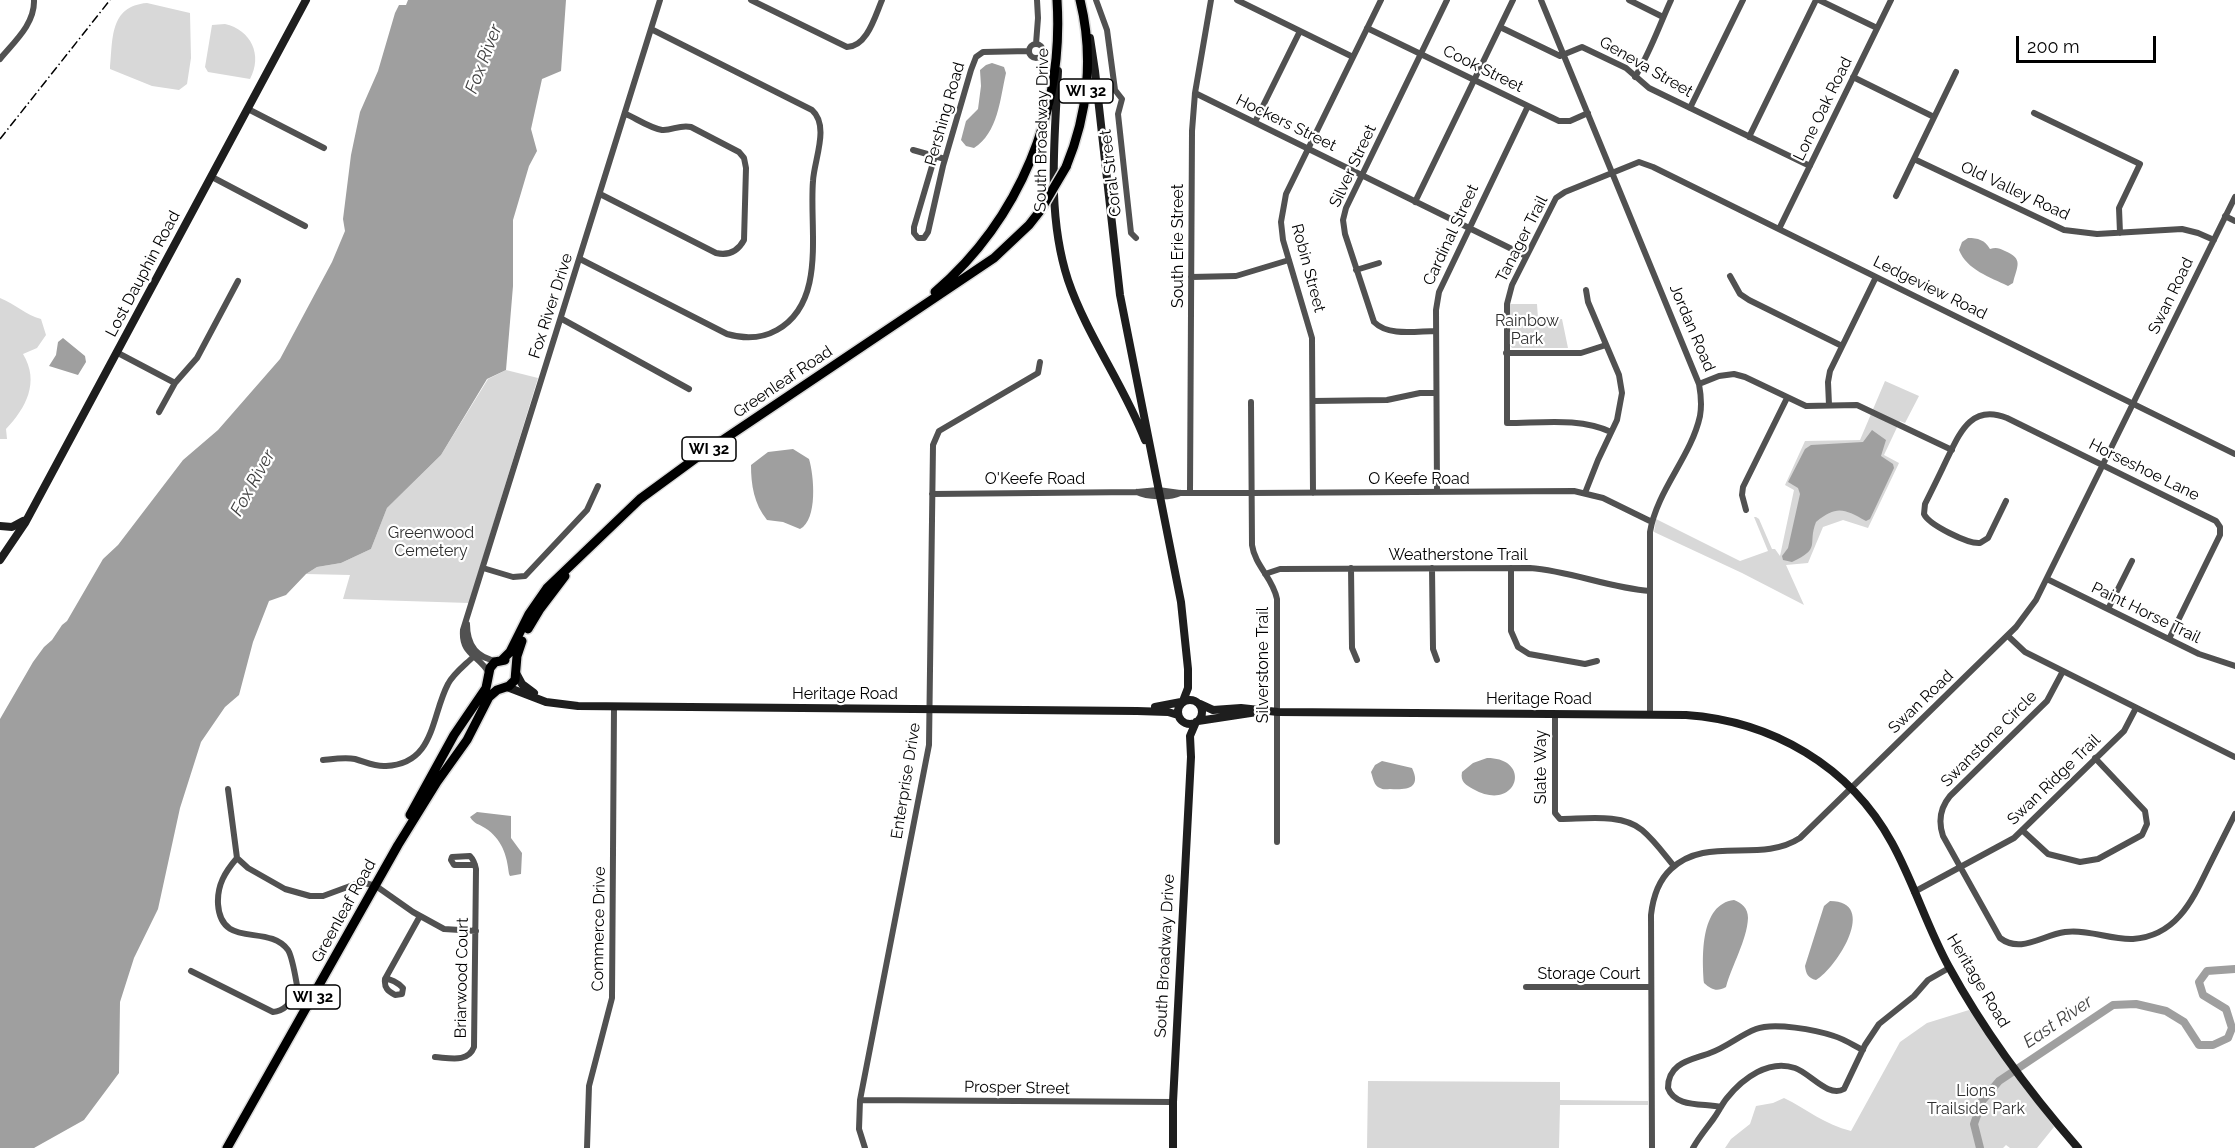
<!DOCTYPE html>
<html>
<head>
<meta charset="utf-8">
<style>
	body { margin:0 }
	#map { position:relative; width:2235px; height:1148px; overflow:hidden; background:#fff; font-family:Raleway,sans-serif }
	canvas { display:block }
	.scale { position:absolute; left:2016px; top:36px; width:140px; height:27px; box-sizing:border-box; border:3px solid #000; border-top:0; padding-left:8px; font-size:18px; line-height:21px; white-space:nowrap; color:#000; -webkit-text-stroke:4px #fff; paint-order:stroke }
</style>
</head>
<body>
<div id="map">
<canvas width="2235" height="1148"></canvas>
<div class="scale">200 m</div>
</div>
<script>
const ctx = document.querySelector('canvas').getContext('2d');
ctx.lineJoin = 'round';
function fillPath(path, color) { ctx.fillStyle = color; ctx.fill(path, 'evenodd'); }
function trace(path, color, width, dash) { ctx.strokeStyle = color; ctx.lineWidth = width; ctx.lineCap = dash ? 'butt' : 'round'; ctx.setLineDash(dash || []); ctx.stroke(path); }
function write(font, color, halo, rows, align = 'center') {
  ctx.font = font + ' Raleway,sans-serif'; ctx.lineWidth = 4.5; ctx.setLineDash([]); ctx.textBaseline = 'middle'; ctx.strokeStyle = halo; ctx.fillStyle = color; for (const [text, x, y, turn = 0] of rows) {
    ctx.save(); ctx.translate(x, y); ctx.rotate((+turn || 0) * Math.PI / 180); ctx.textAlign = isNaN(turn) ? turn : align; if (halo) ctx.strokeText(text, 0, 0); ctx.fillText(text, 0, 0); ctx.restore();
  }
}
fillPath(new Path2D(`
	M147,3L190,13L191,58L187,84L179,90L152,86L110,69C113,40 109,6 147,3Z
	M225,24C251,30 263,55 250,79L208,72L205,67L212,25Z
	M0,298C15,304 26,315 41,319L46,335L37,348L23,354C40,382 26,408 6,429L7,439H0Z
	M1510,304H1537L1538,318L1562,319L1568,348H1512L1509,344Z
	M506,370L538,378L469,603L343,599L350,575L306,574L317,567L341,563L371,549L387,508L441,455L488,379Z
	M1885,381L1919,396L1905,423L1900,421L1884,455L1899,463L1868,528L1843,520L1823,527L1808,563L1786,565L1804,605L1742,573L1654,532L1656,519L1740,561L1768,551L1754,517H1756L1759,519L1772,549H1775L1780,556L1794,490L1785,485L1805,441L1860,440Z
	M1969,1010L2054,1127L2037,1148H2010L2006,1145L2003,1148H1725L1731,1139L1750,1124L1756,1106L1773,1103L1784,1098C1807,1109 1825,1125 1851,1131L1900,1042L1927,1023Z
	M1368,1081L1560,1082V1100L1648,1101V1105H1560L1559,1148H1367Z`), '#d8d8d8');
fillPath(new Path2D(`
	M408,0H566L561,71L542,79L531,129L537,151L529,166L513,220V286L506,370L487,379L441,455L387,508L371,549L341,563L317,567L306,574L286,595L269,601L253,642L239,695L225,707L201,742L180,808L158,909L134,958L120,1002L119,1073L84,1120L34,1148H0V719L33,662L44,647L52,640L62,625L67,621L103,559L118,545L183,460L218,430L280,359L332,262L345,231L343,219L351,155L360,112L378,71L395,13L399,5H406Z
	M992,63L1004,67L1006,73C1000,99 998,133 974,148L966,146L961,140L966,121L978,109L981,86L980,70L986,65Z
	M1968,238C1978,238 1985,240 1990,249C1996,247 1999,248 2005,251C2024,259 2017,266 2013,283L2008,286C1990,277 1967,270 1959,250L1962,242Z
	M63,338L85,356L86,362L78,375L49,366L56,355L58,342Z
	M1872,430L1886,440L1881,456L1893,464L1894,468L1870,519L1866,521C1844,509 1837,505 1816,522C1807,545 1822,548 1792,562L1783,560L1782,556L1788,548L1800,494L1798,488L1788,482L1805,449L1811,445L1863,442Z
	M793,449L809,459C814,475 818,520 800,529L783,522L767,520C754,504 751,485 751,465L768,452Z
	M1487,758C1534,758 1517,814 1473,789C1466,785 1460,782 1462,772L1473,763Z
	M1382,761L1412,768C1422,789 1406,790 1390,789C1387,789 1383,790 1380,788C1374,786 1373,778 1371,772L1375,765Z
	M477,812L511,816V838L522,853L521,874L510,876L509,874C507,855 502,839 485,828C479,824 474,824 470,817Z
	M1734,900C1742,903 1748,908 1748,918C1747,940 1732,965 1726,987C1717,992 1712,990 1704,983C1702,957 1700,904 1734,900Z
	M1830,901C1879,901 1837,968 1816,980C1808,978 1806,974 1805,966L1824,906Z`), '#9f9f9f');
trace(new Path2D(`
	M1980,1148L1974,1124L1982,1101L1999,1081L2113,1005L2136,1004L2166,1011L2184,1022L2199,1045H2213L2228,1038L2232,1028L2226,1009L2203,995L2199,982L2207,971L2235,969`), '#9f9f9f', 8);
const primary = new Path2D(`
	M1066,167C1088,114 1094,56 1080,0
	M935,292C1020,219 1064,111 1057,0
	M528,629L540,609L565,576
	M502,660L510,652L529,614L547,588L640,499L696,458L994,258L1029,225L1040,211
	M410,815L454,735L486,688L490,668L495,662L505,660
	M227,1148L398,845L437,782L467,740L489,697L497,690L509,686L515,680L517,656L522,641`);
trace(primary, '#dbdbdb', 12);
trace(new Path2D(`
	M751,0L847,47C867,47 875,16 882,0
	M1096,0L1107,30L1115,90L1122,99L1118,114L1131,233L1136,238
	M1237,0L1353,57
	M1541,0L1699,384C1701,395 1702,405 1700,416C1691,457 1657,490 1650,532V715
	M1629,0L1663,17
	M1819,0L1877,28
	M1500,27L1560,56L1582,47L1626,68L1649,88L1810,166
	M1367,28L1559,121H1570L1588,113
	M1036,44L1038,18L1037,0
	M1029 51a7 7 0 1 1 14 0a7 7 0 1 1-14 0Z
	M0,59C14,42 35,24 34,0
	M1635,77C1650,53 1659,26 1671,0
	M1853,77L1934,117
	M1195,93L1526,256
	M1690,108L1743,0
	M248,109L324,148
	M2034,113L2140,164L2119,208L2120,233
	M1255,122L1300,31
	M1749,137L1816,0
	M913,150L945,159
	M935,156L914,227V233L918,238H924L928,232L943,166L971,70L976,57L983,52L1029,51
	M1914,159L2064,230L2097,234L2182,229L2198,233L2214,240
	M212,177L305,226
	M600,194L716,253C729,256 738,251 744,240L746,168L744,158L739,152L691,127C680,124 672,131 662,130C650,128 637,119 626,114
	M1896,196L1956,72
	M1415,202L1513,0
	M2225,216L2235,221
	M1779,229L1891,0
	M580,259L727,334C744,339 761,339 777,330C827,302 809,229 813,181C814,160 830,126 812,110L651,29
	M1356,270L1379,263
	M1730,276L1740,294L1749,300L1842,346
	M1191,277L1236,276L1289,260
	M562,319L689,389
	M1436,331C1417,331 1389,337 1374,322L1345,234L1343,220L1346,208L1447,0
	M118,353L175,383L197,358L238,281
	M1506,353H1581L1606,345
	M1699,384L1719,376L1734,374L1745,377L1806,406L1857,405L1952,450
	M1313,401L1387,400L1420,393H1436
	M1251,402L1252,545C1255,566 1273,578 1277,599V842
	M1829,405L1828,382L1830,371L1876,277
	M159,412L175,383
	M1611,432C1580,417 1541,423 1507,423V304L1512,285L1556,198L1565,192L1639,162L1653,167L2235,454
	M1137,492C1147,497 1170,498 1180,493
	M1437,492L1436,310L1439,292L1528,106
	M1190,493L1192,131L1195,93L1211,0
	M1313,493L1312,338L1283,240L1281,222L1286,194L1381,0
	M1585,493L1598,460L1617,420L1622,393L1619,375L1588,302L1586,290
	M932,494L1137,492L1158,490L1180,493H1252L1574,491L1603,498L1652,522
	M2006,501L1988,538L1980,543C1968,544 1929,525 1924,514L1925,504C1932,490 1939,476 1946,461C1959,435 1970,403 2007,418L2216,521L2220,527V535L2169,639
	M1746,510L1742,495L1743,487L1787,398
	M483,568L513,577L525,576L587,510L598,486
	M1351,568L1352,648L1357,660
	M1432,568L1433,649L1437,660
	M1511,568V631L1518,647L1529,654L1585,664L1597,661
	M1265,574L1280,569L1530,568C1571,571 1609,588 1650,591
	M2047,579L2199,654L2235,666
	M2108,609L2132,561
	M467,624C467,645 476,658 497,661
	M2008,636L2025,652L2235,757
	M2063,671L2047,701L1950,796C1940,808 1938,821 1943,836L2000,938C2021,954 2042,935 2065,932C2089,929 2110,940 2133,939C2176,936 2192,901 2208,868C2217,850 2226,832 2235,814
	M489,673C479,655 461,655 463,630L660,0
	M1555,714V813L1560,819C1585,819 1622,813 1642,830C1654,840 1664,854 1674,866
	M323,760C333,759 345,757 355,759C366,762 375,767 386,766C435,764 431,716 448,684C453,674 465,665 473,657
	M228,789L237,858L248,868L285,889L310,896H323L361,882L376,886L413,912L444,929L476,931
	M2022,830L2048,854L2080,862L2098,859L2142,835L2147,824L2145,811L2095,758
	M237,858C225,872 217,885 218,904C221,950 268,923 288,950C293,958 296,981 298,991L312,997
	M1914,892L2014,838L2124,731L2136,708
	M191,971L273,1012C286,1011 291,1001 298,991
	M385,979C392,979 398,983 403,988L402,994L395,995C388,991 384,988 385,979L420,916
	M1526,987H1651
	M435,1057C450,1058 468,1063 474,1047L476,869C475,864 474,860 470,856L452,857L451,860L454,865H475
	M860,1100L1173,1102
	M1721,1107C1704,1103 1675,1108 1668,1088C1668,1062 1692,1060 1710,1053C1727,1047 1740,1035 1756,1029C1774,1022 1816,1030 1834,1036C1844,1039 1853,1045 1863,1050
	M587,1148L589,1086L612,998L614,707
	M865,1148L859,1129L860,1100L929,745L933,445L939,431L1038,373L1040,362
	M1652,1148L1651,915C1653,897 1658,881 1671,869C1707,835 1760,864 1800,838L2016,627L2036,600L2235,197
	M1693,1148C1699,1137 1707,1128 1714,1118C1719,1111 1722,1104 1727,1098C1743,1078 1769,1059 1795,1068C1810,1073 1828,1098 1844,1089L1865,1045L1879,1024L1914,996L1928,980L1949,968`), '#515151', 6);
trace(new Path2D(`
	M1090,38L1095,71L1120,295L1181,602L1188,669V688L1183,701
	M1058,71C1055,139 1046,213 1068,280C1087,336 1124,385 1145,440
	M0,526L12,527L23,521
	M0,560L25,523L306,0
	M516,673L522,684L534,693
	M507,687L546,702L578,706L1137,711L1168,712L1178,715
	M1178 712a12 12 0 1 1 24 0a12 12 0 1 1-24 0Z
	M1200,704L1213,710L1241,708L1278,712L1686,715C1772,721 1850,766 1892,843C1914,883 1927,927 1949,967C1984,1031 2030,1093 2078,1148
	M1155,707L1181,702
	M1198,721L1257,712
	M1173,1148V1102L1191,757L1190,736L1196,722`), '#1e1e1e', 8);
trace(primary, '#000', 9);
trace(new Path2D(`
	M0,139L110,0`), '#000', 1.5, [9, 3, 1.5, 3]);
const primaryBridge = new Path2D(`
	M1040,211L1066,167`);
trace(primaryBridge, '#dbdbdb', 12, []);
trace(primaryBridge, '#000', 9);
for (const [x, y, w] of [
	[1086,91,54],
	[709,449,54],
	[313,997,54]
]) { const box = new Path2D(); box.roundRect(x - w / 2, y - 12, w, 24, 4.5); ctx.fillStyle = '#fff'; ctx.fill(box); trace(box, '#000', 1.5); }
write('bold 15px', '#000', null, [
	["WI 32",1086,91],
	["WI 32",709,449],
	["WI 32",313,997]
]);
write('16px', '#000', '#fff', [
	["Geneva Street",1646,67,30],
	["Cook Street",1483,69,26],
	["Lone Oak Road",1823,109,-64],
	["Pershing Road",945,114,-74],
	["Hockers Street",1286,123,26],
	["South Broadway Drive",1042,130,-89],
	["Silver Street",1353,166,-65],
	["Coral Street",1111,173,-97],
	["Old Valley Road",2015,191,25],
	["Cardinal Street",1451,235,-65],
	["Tanager Trail",1522,239,-63],
	["South Erie Street",1178,246,-90],
	["Robin Street",1308,268,75],
	["Lost Dauphin Road",143,274,-62],
	["Ledgeview Road",1930,288,26],
	["Swan Road",2171,296,-64],
	["Fox River Drive",551,306,-72],
	["Jordan Road",1692,328,67],
	["Greenleaf Road",783,382,-34],
	["Horseshoe Lane",2144,470,26],
	["O'Keefe Road",1035,479],
	["O Keefe Road",1419,479],
	["Weatherstone Trail",1458,555],
	["Paint Horse Trail",2146,613,26],
	["Silverstone Trail",1263,665,-90],
	["Heritage Road",845,694],
	["Heritage Road",1539,699],
	["Swan Road",1921,702,-44],
	["Swanstone Circle",1989,739,-45],
	["Slate Way",1541,767,-90],
	["Swan Ridge Trail",2054,780,-44],
	["Enterprise Drive",906,781,-81],
	["Greenleaf Road",344,911,-61],
	["Commerce Drive",599,929,-89],
	["South Broadway Drive",1165,956,-87],
	["Storage Court",1589,974],
	["Briarwood Court",462,978,-89],
	["Heritage Road",1978,981,59],
	["Prosper Street",1017,1088,1]
]);
write('16px', '#2f2f2f', '#fff', [
	["Rainbow",1527,321],
	["Park",1527,339],
	["Greenwood",431,533],
	["Cemetery",431,551],
	["Lions",1976,1091],
	["Trailside Park",1976,1109]
]);
write('italic 18px', '#404040', '#fff', [
	["Fox River",484,59,-69],
	["Fox River",253,483,-61],
	["East River",2058,1022,-34]
]);
</script>
</body>
</html>
